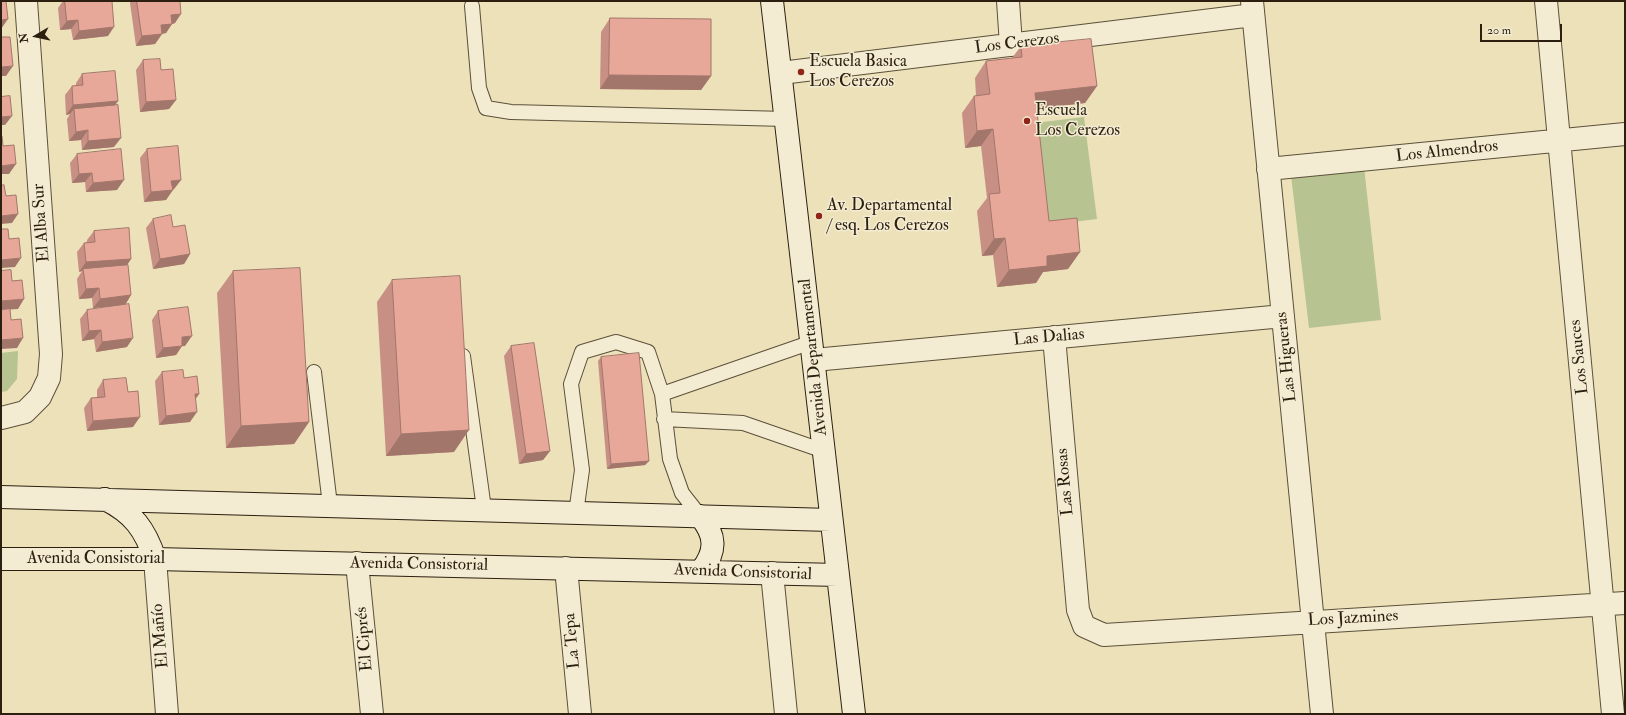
<!DOCTYPE html>
<html>
<head>
<meta charset="utf-8">
<style>
	body { margin:0 }
	#map { position:relative; width:1626px; height:715px; overflow:hidden; background:#ece1b9; font-family:"IM FELL Double Pica",serif }
	canvas { display:block }
	.frame { position:absolute; inset:0; border:2px solid #2c1f10; pointer-events:none }
	.north { position:absolute; left:16px; top:16px; width:40px; height:40px; -webkit-text-stroke:3px #f3ecd2; paint-order:stroke; rotate:261deg; font-size:11px; font-weight:700; line-height:16px; text-align:center; color:#2c1f10 }
	.north::after { content:''; display:block; margin:auto; width:14px; height:18px; background:#2c1f10; clip-path:polygon(50% 0,100% 100%,50% 72%,0 100%) }
	.scale { position:absolute; left:1480px; top:24px; width:82px; height:18px; box-sizing:border-box; border:2px solid #2c1f10; border-top:0; padding-left:5px; font-size:12px; line-height:14px; white-space:nowrap; color:#2c1f10; -webkit-text-stroke:3px #f3ecd2; paint-order:stroke }
</style>
</head>
<body>
<div id="map">
<canvas width="1626" height="715"></canvas>
<div class="frame"></div>
<div class="north">N</div>
<div class="scale">20 m</div>
</div>
<script>
const ctx = document.querySelector('canvas').getContext('2d');
ctx.lineJoin = 'round';
function fillPath(path, color) { ctx.fillStyle = color; ctx.fill(path, 'evenodd'); }
function trace(path, color, width, dash) { ctx.strokeStyle = color; ctx.lineWidth = width; ctx.lineCap = dash ? 'butt' : 'round'; ctx.setLineDash(dash || []); ctx.stroke(path); }
function write(font, color, halo, rows, align = 'center') {
  ctx.font = font + ' "IM FELL Double Pica",serif'; ctx.lineWidth = 3; ctx.setLineDash([]); ctx.textBaseline = 'middle'; ctx.strokeStyle = halo; ctx.fillStyle = color; for (const [text, x, y, turn = 0] of rows) {
    ctx.save(); ctx.translate(x, y); ctx.rotate((+turn || 0) * Math.PI / 180); ctx.textAlign = isNaN(turn) ? turn : align; if (halo) ctx.strokeText(text, 0, 0); ctx.fillText(text, 0, 0); ctx.restore();
  }
}
fillPath(new Path2D(`
	M1084,117L1097,219L1048,225L1035,123Z
	M1364,167L1381,320L1309,328L1291,175Z
	M18,351L17,379L7,391L1,392V353Z`), '#b7c390');
const lane = new Path2D(`
	M472,6L479,88L486,108L511,112L786,119
	M463,356L484,509
	M314,372L330,505
	M662,394L812,342
	M664,419L743,423L824,451
	M576,513L582,470L571,384L582,352L616,342L648,352L662,394L670,459L682,493L700,516`);
const street = new Path2D(`
	M1008,1L1011,45
	M1252,1L1322,714
	M1546,1L1613,714
	M781,73L1253,15
	M1268,169L1625,134
	M1054,337L1078,610L1084,626L1104,635L1625,603
	M814,360L1283,316
	M1,418L25,412L40,397L49,378L51,354L26,1
	M155,559L167,714
	M357,563L372,714
	M566,568L580,714
	M772,573L786,714`);
const secondary = new Path2D(`
	M772,1L854,714
	M1,497L831,520
	M105,499C133,513 145,529 155,559
	M700,516C716,535 717,551 701,571
	M1,559H155L838,575`);
trace(lane, '#5c503a', 16);
trace(street, '#5c503a', 24);
trace(secondary, '#2c1f10', 24);
trace(lane, '#f3ecd2', 14);
trace(street, '#f3ecd2', 22);
trace(secondary, '#f3ecd2', 22);
fillPath(new Path2D(`
	M56,1H112L108,36L73,40L71,29L60,30L58,8L63,1L56,2Z
	M131,1H180L175,23L172,24L166,33L162,34L155,44L136,46L130,3Z
	M610,18L711,76L701,90L600,89L601,32Z
	M1021,46L1097,86L1085,103L1036,109L1049,221L1080,252L1068,269L1043,272L1036,283L997,287L993,255L982,256L977,211L987,198L981,146L965,148L962,113L974,96H976L975,78L986,61L1012,58Z
	M143,60L161,70L176,100L169,109L140,112L136,70Z
	M82,74L118,101L115,105L114,147L82,150L81,140L69,141L67,119L70,114L66,115L65,95L72,86L76,85V83Z
	M147,149L181,180L174,189L172,190L166,200L144,202L140,158Z
	M77,154L117,190L86,192L85,182L72,183L70,163Z
	M153,219L173,227L190,254L184,264L153,269L146,228Z
	M94,231L131,259L127,265L131,295L125,305L93,308L92,298L79,299L77,279L82,271L79,272L77,252L84,243L87,242V240Z
	M233,271L309,422L294,444L226,448L217,293Z
	M392,280L454,452L386,456L377,302Z
	M87,310L127,347L96,352L94,339L82,341L80,319Z
	M158,311L185,346H182L176,355L156,358L152,320Z
	M511,346L550,451L543,460L519,464L504,356Z
	M601,357L649,461L645,465L607,469L598,361Z
	M162,372L184,378L199,394L195,399L190,422L159,425L155,381Z
	M103,380L128,392L133,427L87,431L84,408L91,398H97V390Z`), '#c89084');
fillPath(new Path2D(`
	M181,14L175,23L172,24L166,33L154,35L161,25L171,15Z
	M8,19L1,29V20Z
	M78,20L71,29L60,30L67,21Z
	M114,27L108,36L73,40L79,31Z
	M162,34L155,44L136,46L142,36Z
	M13,66L6,76H1V67Z
	M609,75L711,76L701,90L600,89Z
	M1097,86L1085,103L1023,110L1035,93Z
	M176,100L169,109L140,112L146,102Z
	M118,101L111,111L74,109L70,114L66,115L73,105Z
	M12,116L5,125H1V117Z
	M993,129L981,146L965,148L977,131Z
	M88,130L81,140L69,141L76,132Z
	M121,138L114,147L82,150L88,141Z
	M16,164L9,174H1V166Z
	M92,173L85,182L72,183L79,174Z
	M124,180L117,190L86,192L93,183Z
	M181,180L174,189L165,190L171,181Z
	M173,190L166,200L144,202L151,192Z
	M18,214L12,223L1,224V216Z
	M1005,238L993,255L982,256L994,239Z
	M1080,252L1068,269L1043,272L1036,283L997,287L1009,270L1047,256Z
	M190,254L184,264L153,269L160,259Z
	M21,258L15,267L1,268V260Z
	M131,259L125,268L83,269L82,271L79,272L86,262Z
	M99,288L92,298L79,299L86,289Z
	M131,295L125,305L93,308L100,299Z
	M24,299L18,309L1,310V301Z
	M101,330L94,339L82,341L89,331Z
	M192,336L185,346L175,347L182,337Z
	M23,338L17,348L1,349V340Z
	M133,338L127,347L96,352L102,342Z
	M182,346L176,355L156,358L163,348Z
	M195,394H199L193,403Z
	M197,412L190,422L159,425L166,416Z
	M140,417L133,427L87,431L93,421Z
	M309,422L294,444L226,448L241,426Z
	M469,430L454,452L386,456L401,434Z
	M550,451L543,460L519,464L526,454Z
	M649,461L645,465L607,469L611,464Z`), '#a2766b');
const building = new Path2D(`
	M1,1H6L8,19L1,20Z
	M65,1H112L114,27L79,31L78,20L67,21Z
	M137,1H180L181,14L171,15L172,24L161,25L162,34L142,36Z
	M610,18L711,19V76L609,75Z
	M1,37H10L13,66L1,67Z
	M1091,39L1097,86L1035,93L1049,221L1077,218L1080,252L1047,256V266L1009,270L1005,238L994,239L989,194L1000,193L993,129L977,131L974,96L990,94L986,61L1022,57L1021,46Z
	M160,59L161,70L173,69L176,100L146,102L143,60Z
	M115,71L118,101L73,105L72,86L83,85L82,74Z
	M10,96L12,116L1,117V97Z
	M118,105L121,138L88,141V130L76,132L74,109Z
	M1,136H2L3,146L14,145L16,164L1,166Z
	M178,146L181,180L171,181L173,190L151,192L147,149Z
	M121,149L124,180L93,183L92,173L79,174L77,154Z
	M4,185L6,196L16,195L18,214L1,216V186Z
	M171,215L173,227L185,225L190,254L160,259L153,219Z
	M129,228L131,259L86,262L84,243L95,242L94,231Z
	M1,229H8L9,239L19,238L21,258L1,260Z
	M128,265L131,295L100,299L99,288L86,289L83,269Z
	M300,268L309,422L241,426L233,271Z
	M11,270L12,281L22,280L24,299L1,301V271Z
	M460,276L469,430L401,434L392,280Z
	M129,304L133,338L102,342L101,330L89,331L87,310Z
	M188,307L192,336L182,337V346L163,348L158,311Z
	M10,309L11,320L21,319L23,338L1,340V310Z
	M534,343L550,451L526,454L511,346Z
	M639,353L649,461L611,464L601,357Z
	M183,370L184,378L197,376L199,394H195L197,412L166,416L162,372Z
	M126,378L128,392L138,391L140,417L93,421L91,398L105,397L103,380Z`);
fillPath(building, '#e8a899');
trace(building, '#a2766b', 1);
for (const [x, y, r, color] of [
	[801,72,4,"#8f2418"],
	[1027,121,4,"#8f2418"],
	[819,216,4,"#8f2418"]
]) { const dot = new Path2D(); dot.arc(x, y, r, 0, 2 * Math.PI); ctx.fillStyle = color; ctx.fill(dot); trace(dot, '#f3ecd2', 1.5); }
write('17px', '#2c1f10', '#f3ecd2', [
	["Los Cerezos",1017,44,-7],
	["Los Almendros",1447,152,-6],
	["El Alba Sur",42,223,-94],
	["Las Dalias",1049,338,-5],
	["Avenida Departamental",814,357,-96],
	["Las Higueras",1287,357,-96],
	["Los Sauces",1580,357,-96],
	["Las Rosas",1066,482,-95],
	["Avenida Consistorial",96,559],
	["Avenida Consistorial",419,565,1],
	["Avenida Consistorial",743,573,2],
	["Los Jazmines",1353,619,-3],
	["El Mañío",161,636,-95],
	["El Ciprés",365,639,-95],
	["La Tepa",573,641,-95]
]);
write('17px', '#2c1f10', '#f3ecd2', [
	["Escuela Basica",809,62],
	["Los Cerezos",809,82],
	["Escuela",1035,111],
	["Los Cerezos",1035,131],
	["Av. Departamental",827,206],
	["/ esq. Los Cerezos",827,226]
], 'left');
</script>
</body>
</html>
